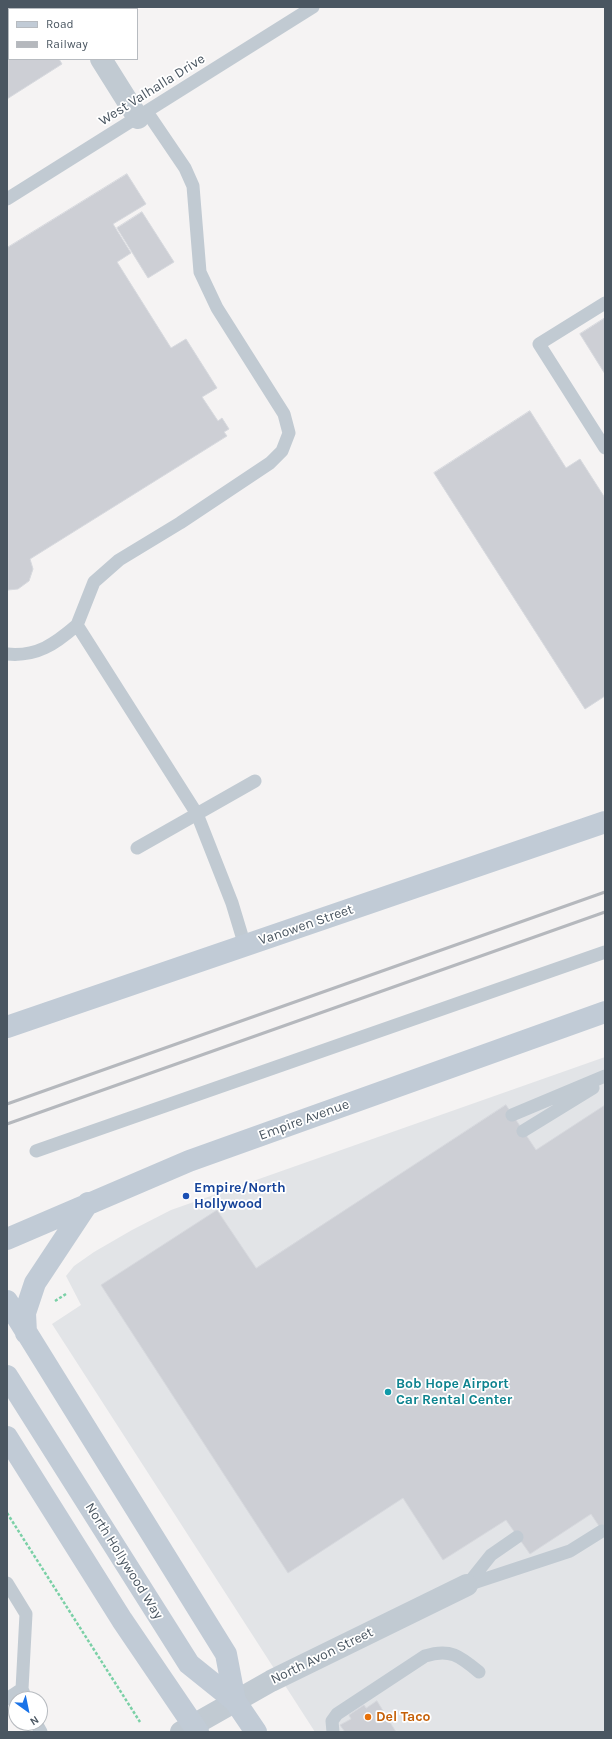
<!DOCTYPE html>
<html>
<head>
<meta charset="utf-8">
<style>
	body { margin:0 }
	#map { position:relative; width:612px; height:1739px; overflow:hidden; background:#f5f3f3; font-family:Karla,sans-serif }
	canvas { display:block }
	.frame { position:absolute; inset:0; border:8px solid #4a5661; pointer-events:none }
	.legend { position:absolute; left:8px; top:8px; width:130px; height:52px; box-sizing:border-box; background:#fff; border:1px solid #b7bbc0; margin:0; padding:5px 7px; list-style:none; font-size:12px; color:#4a5661 }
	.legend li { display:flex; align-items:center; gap:8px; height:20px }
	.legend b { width:20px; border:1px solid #b7bbc0 }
	.north { position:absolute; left:8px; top:1691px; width:40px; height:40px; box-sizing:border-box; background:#fff; border:1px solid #b7bbc0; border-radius:50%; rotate:147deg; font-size:11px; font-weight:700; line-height:16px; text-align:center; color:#4a5661 }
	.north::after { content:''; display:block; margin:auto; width:14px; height:18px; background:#1a73e8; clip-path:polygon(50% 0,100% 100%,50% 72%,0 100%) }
</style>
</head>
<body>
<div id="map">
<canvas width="612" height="1739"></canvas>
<div class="frame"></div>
<ul class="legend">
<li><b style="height:5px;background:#c1cbd6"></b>Road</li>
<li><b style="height:5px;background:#b5b8bd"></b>Railway</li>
</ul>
<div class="north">N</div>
</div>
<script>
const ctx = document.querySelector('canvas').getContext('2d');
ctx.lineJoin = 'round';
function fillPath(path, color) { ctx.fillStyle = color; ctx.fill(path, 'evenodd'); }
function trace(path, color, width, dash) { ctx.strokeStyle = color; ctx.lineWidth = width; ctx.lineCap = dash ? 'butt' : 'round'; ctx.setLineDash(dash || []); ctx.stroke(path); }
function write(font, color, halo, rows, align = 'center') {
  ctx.font = font + ' Karla,sans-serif'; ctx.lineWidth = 3.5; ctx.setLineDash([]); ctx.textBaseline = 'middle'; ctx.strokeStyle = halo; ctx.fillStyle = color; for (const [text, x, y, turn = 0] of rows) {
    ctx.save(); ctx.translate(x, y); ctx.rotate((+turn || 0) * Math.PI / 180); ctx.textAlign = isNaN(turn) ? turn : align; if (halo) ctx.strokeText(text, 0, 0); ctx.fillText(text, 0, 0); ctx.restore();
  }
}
fillPath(new Path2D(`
	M605,1057V1732H315L52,1324L81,1305L66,1276L74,1266L94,1252L132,1230L171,1210Z`), '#e2e4e7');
const building = new Path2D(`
	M7,7H27L28,9H9V59H59L62,64L7,99Z
	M127,174L146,204L113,224L131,253L117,262L171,348L186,339L217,388L202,397L218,421L222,418L229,429L224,432L227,436L30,559L33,569L29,581L18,589L8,590L7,248Z
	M142,212L174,262L148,278L117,228Z
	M605,318V374L580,334Z
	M530,411L566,468L580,459L605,498V696L585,709L434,473Z
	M506,1105L536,1150L605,1105V1535L591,1514L530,1554L506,1520L443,1560L403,1498L288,1573L101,1285L217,1210L256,1268Z
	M377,1701L396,1732H345L340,1725L351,1719L349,1715L364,1705L366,1708Z`);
fillPath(building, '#cdcfd5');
trace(building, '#d7d9de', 1);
trace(new Path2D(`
	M55,1301L66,1294
	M7,1513L140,1722`), '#7ad0a6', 2.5, [3, 2]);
trace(new Path2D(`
	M7,199L313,7
	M605,303L539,344L605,448
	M77,625L94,582L119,560L180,523L270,463L282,451L289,433L284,414L217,308L200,272L193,186L185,168L147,112
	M7,654C37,657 55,644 77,625L197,814L232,903L245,946
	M137,848L255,781
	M512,1115L605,1076
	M523,1131L593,1088
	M36,1151L605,952
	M7,1583L26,1614L22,1689
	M467,1585L570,1551L602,1531
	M467,1585L491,1555L517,1537
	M7,1699L22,1689L26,1699
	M36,1723L41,1732
	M333,1732L332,1721L337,1714L425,1656C450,1648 460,1656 479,1672`), '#c1cad2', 13);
trace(new Path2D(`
	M68,7L70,9
	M101,59L138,118
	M181,1732L271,1681L467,1585`), '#c1cad2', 22);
trace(new Path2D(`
	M7,1027L605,822
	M7,1239L189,1161L605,1012
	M7,1301L226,1654L235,1701
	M26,1333L25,1313L35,1283L88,1203
	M7,1376L189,1664L235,1701L256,1732
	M7,1437L122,1620L198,1732`), '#c1cbd6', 22);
trace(new Path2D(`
	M7,1104L605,892
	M7,1124L605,912`), '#b5b8bd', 3);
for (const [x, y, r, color] of [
	[186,1196,4,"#1a4fb4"],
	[388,1392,4,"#0f9aa8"],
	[368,1717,4,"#e8710a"]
]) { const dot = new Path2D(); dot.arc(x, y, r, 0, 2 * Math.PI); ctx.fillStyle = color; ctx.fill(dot); trace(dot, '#fff', 1.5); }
write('14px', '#4a5661', '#fff', [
	["West Valhalla Drive",152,90,-32],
	["Vanowen Street",306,925,-19],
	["Empire Avenue",304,1120,-20],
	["North Hollywood Way",124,1561,58],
	["North Avon Street",322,1656,-26]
]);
write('bold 14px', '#164399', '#fff', [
	["Empire/North",194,1188],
	["Hollywood",194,1204]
], 'left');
write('bold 14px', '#0d838f', '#fff', [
	["Bob Hope Airport",396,1384],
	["Car Rental Center",396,1400]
], 'left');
write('bold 14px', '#c56008', '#fff', [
	["Del Taco",376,1717]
], 'left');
</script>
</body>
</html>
